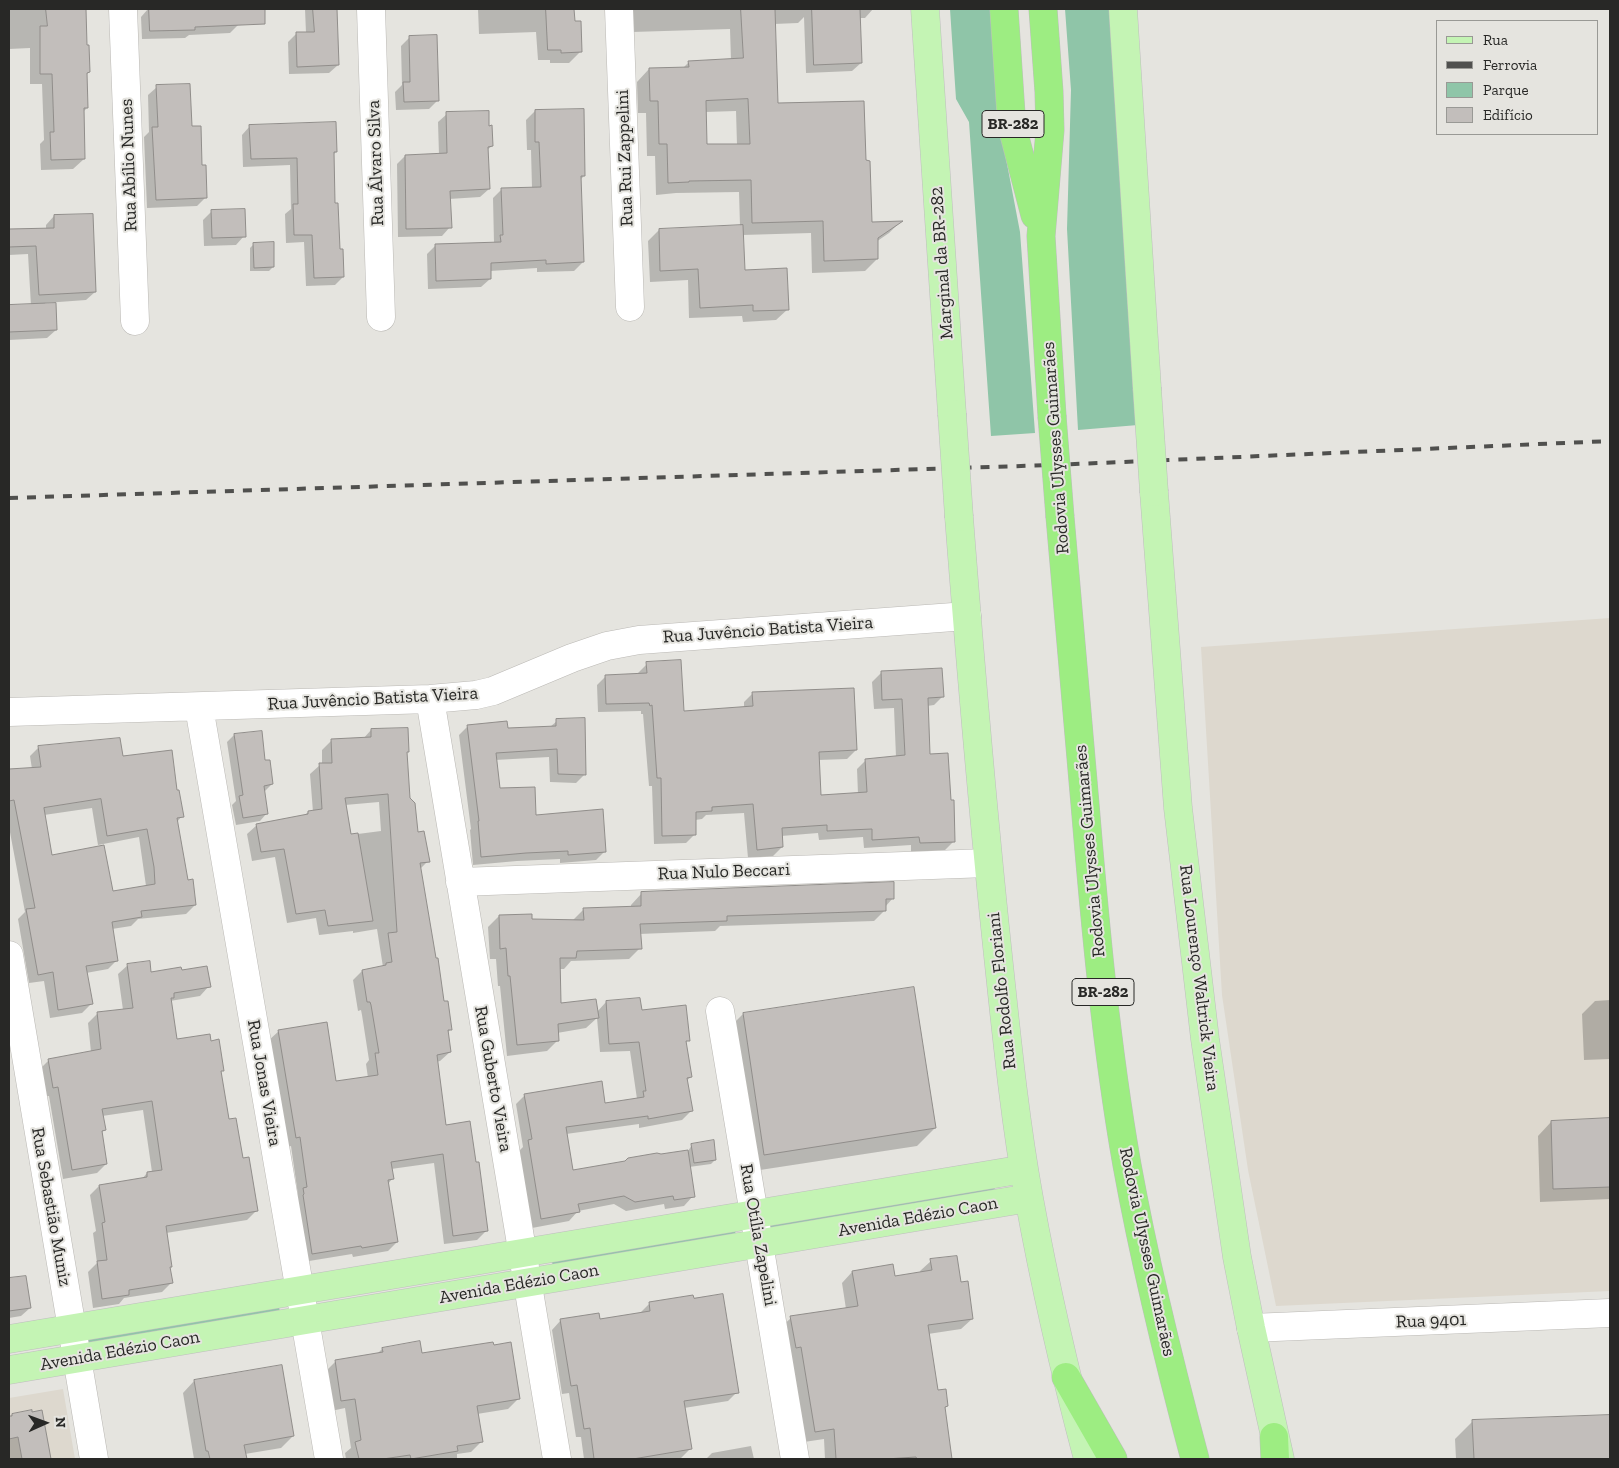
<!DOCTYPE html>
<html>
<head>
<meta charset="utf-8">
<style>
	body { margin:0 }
	#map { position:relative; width:1619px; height:1468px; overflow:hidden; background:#e5e4df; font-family:"Zilla Slab",serif }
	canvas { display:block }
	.frame { position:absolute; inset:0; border:10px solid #282826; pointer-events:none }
	.legend { position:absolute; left:1436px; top:20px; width:162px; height:115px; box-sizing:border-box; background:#e5e4df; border:1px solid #999995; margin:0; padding:6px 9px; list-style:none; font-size:15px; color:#282826 }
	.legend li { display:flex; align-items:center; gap:10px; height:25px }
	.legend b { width:25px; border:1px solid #999995 }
	.north { position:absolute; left:20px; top:1398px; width:50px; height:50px; -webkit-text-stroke:4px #e5e4df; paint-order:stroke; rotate:88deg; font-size:14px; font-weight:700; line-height:20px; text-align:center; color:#282826 }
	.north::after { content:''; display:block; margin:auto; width:18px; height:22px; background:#282826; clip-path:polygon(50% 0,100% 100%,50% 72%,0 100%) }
</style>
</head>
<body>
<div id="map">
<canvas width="1619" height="1468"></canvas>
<div class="frame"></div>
<ul class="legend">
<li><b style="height:6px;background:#c4f4b4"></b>Rua</li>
<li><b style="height:6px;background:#50504e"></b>Ferrovia</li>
<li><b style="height:14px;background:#8fc5a8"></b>Parque</li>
<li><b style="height:14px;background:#c2bebb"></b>Edifício</li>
</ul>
<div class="north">N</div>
</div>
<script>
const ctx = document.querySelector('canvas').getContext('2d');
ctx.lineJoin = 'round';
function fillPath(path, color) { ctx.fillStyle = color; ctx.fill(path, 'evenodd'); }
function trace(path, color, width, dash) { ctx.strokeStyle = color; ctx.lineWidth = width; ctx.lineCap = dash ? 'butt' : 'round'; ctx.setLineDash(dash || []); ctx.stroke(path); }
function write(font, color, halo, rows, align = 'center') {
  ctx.font = font + ' "Zilla Slab",serif'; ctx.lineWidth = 4; ctx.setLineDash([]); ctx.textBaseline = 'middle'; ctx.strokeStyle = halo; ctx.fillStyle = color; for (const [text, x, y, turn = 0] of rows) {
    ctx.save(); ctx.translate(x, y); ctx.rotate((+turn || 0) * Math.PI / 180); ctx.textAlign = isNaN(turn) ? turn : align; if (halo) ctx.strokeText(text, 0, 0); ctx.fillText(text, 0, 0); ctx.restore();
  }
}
fillPath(new Path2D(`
	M1610,618V1291L1276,1306L1248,1170L1222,995L1201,647Z
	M63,1389L75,1459H9V1398Z`), '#ddd8ce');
fillPath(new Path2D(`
	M950,9H992L1000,127L1020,232L1035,433L991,436L969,122L956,99Z
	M1065,9H1111L1138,425L1078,430L1067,229L1071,90Z
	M994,1186L995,1190L773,1231L768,1225Z
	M735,1231L736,1235L553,1266L552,1262L555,1259Z
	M279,1307L280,1312L88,1347L86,1337Z`), '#8fc5a8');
fillPath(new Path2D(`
	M9,9H84L86,46L89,72L86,75L87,108L83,112L84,159L73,169L41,170L40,144L44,140L42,84H30V48L9,49Z
	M148,9H238V25L230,33L189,35L185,38L142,39L141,17Z
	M305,9H336L338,65L329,73L289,74L288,42L297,33H306Z
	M478,9H573L574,22L580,52L569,63H550V60H538L536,32L479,34Z
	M632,9H873L865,18H859L861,63L852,71L806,73L804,17L798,23L774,24L777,105L865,162L871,223L900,222L889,233L876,242L877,259L865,271L812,273L811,233L742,235L744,271L788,309L776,320L743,322L742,316L689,318L688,280L650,282L648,241L659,230L740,226L739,192L676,193L656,195L655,156H647L646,113H638L637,82L649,69L683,68L689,62L731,60L730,29L632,32ZM736,111L737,145H706L705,112Z
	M410,37L438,100L429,109L396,110L395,92L402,85L401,46Z
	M157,87L191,127L201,167L206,197L197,206L147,208L144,137L149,132L148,95Z
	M535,111L584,176L580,180L583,262L574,271L537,272V268L490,271V279L481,287L428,289L427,254L436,245L494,243L493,198L502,189L532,188L531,150H527L526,120Z
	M447,114L488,127L492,146L487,150L489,189L480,197L449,199L450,227L442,236L398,237L397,164L405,156L439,155L438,122Z
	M250,126L336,152L333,155L334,204L338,250L343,277L335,285L306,286L304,242L286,243L285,214L291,209L290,165L243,167L242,135Z
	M212,211L244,236L236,245L204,246L203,220Z
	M54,216L95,292L86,300L45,303L56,330L47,338L9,340V306H31L28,254L9,255V230L46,229V225Z
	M254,244L273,267L269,271H250V248Z
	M647,664L683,712L744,708V702L753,693L856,750L847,759L818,760L820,796L858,794L857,769L866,760L896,757L894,708L874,709L872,682L881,673L943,696L934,705L927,706L929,756L954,841L945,850L911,852V845L864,848L863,837L819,840L818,833L781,836L782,847L773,856L748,858L744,813L706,815L702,819L695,820V834L686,843L654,844L652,786H649L643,714H641V711L598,712L597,685L606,676L638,675V673Z
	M557,721L585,774L576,783L550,782L549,757L495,760L498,789L535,816L605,851L596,860L560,863V859L517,861L473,865L470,830L471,829L459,735L468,726L507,729L550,727Z
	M371,730L406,753L409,798L417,833L428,861L419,870L443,1003L451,1029L447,1033L450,1052L440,1061L436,1062L445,1126L486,1231L477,1240L444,1244L434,1163L391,1169L392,1179L388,1184L397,1242L388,1251L353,1257L352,1254L303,1262L294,1198L298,1195L291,1146L287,1147L269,1040L279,1031L335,1083L368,1078L366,1064L369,1060L362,1015L361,1010L358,1011L353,980L362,971L383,967L377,929L353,933V931L319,935L316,918L287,923L275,857L252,861L247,834L257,825L304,816L308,812H313L310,774L320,765L322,764V750L331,741L363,739ZM379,802L381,831L350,835L345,805Z
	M234,735L264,762L272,784L264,792L267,813L260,821L236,825L232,805L236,801L227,742Z
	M39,747L122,758L176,791L182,816L177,822L187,881L195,905L186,914L138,919L131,926L112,929L117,960L108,969L86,973L91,1004L82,1013L50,1018L44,981L29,983L18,919L25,912L9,827V771L32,769L30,756ZM92,808L98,845L139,837L146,886L112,893L51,856L44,815Z
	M642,893L893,898L885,907V910L874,921L720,926L715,931L639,934L640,948L629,959L571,961L564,969H559L560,1004L597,1012L606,1002L640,1011L688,1040L685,1043L691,1077L686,1081L691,1111L682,1120L639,1128V1124L566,1134L572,1172L688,1151L692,1145L715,1160L711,1164L689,1167L693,1196L684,1206L665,1209L664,1204L626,1211L614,1204L578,1211L569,1221L532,1228L519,1151L523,1147L516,1104L525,1095L604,1104L637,1099L630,1051L600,1052L597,1018L586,1028L557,1033L558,1040L547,1051L507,1056L500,986H498L496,959H490L488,927L499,916L531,920L572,921L584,909L631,907V905Z
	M128,965L150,973L181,972L209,986L200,996L170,1001L176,1040L209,1042L222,1070L220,1072L228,1120L242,1159L256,1211L247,1220L166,1233L171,1283L162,1292L124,1298L119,1304L93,1308L88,1272L97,1263L93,1233L96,1231L90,1195L99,1186L142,1179L147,1173L152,1172L143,1110L102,1116L104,1130L101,1133L106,1164L97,1173L63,1179L49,1096H44L40,1069L49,1060L91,1052L88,1023L97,1014L123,1010L118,974Z
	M1610,1000V1059L1584,1060L1582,1014L1595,1001Z
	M743,1014L935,1128L917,1146L747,1172L725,1032Z
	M1610,1119V1199L1540,1202L1538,1136L1551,1122Z
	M931,1261L959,1284L972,1319L961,1329L928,1334L937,1391L947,1406L944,1409L951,1459H825L824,1439L804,1442L780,1328L791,1318L846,1309L842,1283L852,1272L894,1278L921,1274L920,1271Z
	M25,1277L30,1308L21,1316L9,1318V1280Z
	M649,1304L737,1392L728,1401L684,1408L690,1449L681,1458L584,1459L581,1437H576L569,1393L562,1394L552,1330L561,1320L599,1321L640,1313Z
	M382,1349L421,1354L519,1398L508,1409L477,1414L481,1442L471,1452L457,1454V1459H346L345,1453L351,1448L345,1408L331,1411L325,1372L335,1362L377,1354Z
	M194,1381L293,1436L281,1448L245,1454V1459H194L183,1393Z
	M41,1412L49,1459H9V1417L12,1415Z
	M1610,1417V1459H1456L1455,1439L1473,1421Z
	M751,1446L754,1459H706L712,1453Z`), '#0003');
const building = new Path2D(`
	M46,9H86L87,45H89L90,72L87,73L88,108H84L85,159L51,160L50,132H54L52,74H40V26H47Z
	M149,9H265V24L195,27V30L150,31Z
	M313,9H337L339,65L297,67L296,32H314Z
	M546,9H574L575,21H581L582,52L561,53V50H548Z
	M741,9H775L778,103L864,101L866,160L870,161L872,222L903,221L878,238V259L824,261L823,221L752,223L751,180L689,181V182L668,183L667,144H659L658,101H650L649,68L689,67L688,61L743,58ZM748,99L750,144H707L706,101Z
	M812,9H860L862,63L814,65Z
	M437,35L439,101L404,102L403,82H410L409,36Z
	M190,84L192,126H201L202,165H206L207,198L156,200L152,127H158L156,85Z
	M584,109L585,176H581L584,262L546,264V260L491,263V279L436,281L435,244L501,242L500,235H503L501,188L541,187L539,142H535V110Z
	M489,111V126L492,125L493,146L488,147L490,189L450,191L452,228L406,229L405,155L447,153L446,112Z
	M336,122L337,152H334L335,203H338L340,249H343L344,277L314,278L312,235H294L293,204H298L297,158L251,159L249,125Z
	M245,209L246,237L212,238L211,210Z
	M93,214L96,292L39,295L36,246L9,247V229L54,228V215Z
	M743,225L745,270L787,268L789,310L753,311V305L700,308L698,269L660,271L659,229Z
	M274,242V267L254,268L253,243Z
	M56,303L57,330L9,332V305Z
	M681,660L684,711L753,706L752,692L854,688L857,750L819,752L821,795L867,792L865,759L905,755L902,699L882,700L881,671L942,668L944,697L928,698L930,754L948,753L951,800H954L955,842L920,843L919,837L872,840V829L827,831V825L782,828L783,847L757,850L753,804L712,807V811L696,812V835L662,836L661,778H657L652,705L650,706L649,703L606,704L605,675L647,673L646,662Z
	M585,718L586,775L558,774L557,749L496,753L500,788L535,787L536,815L603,809L606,852L568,855V851L526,853L481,857L478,821H479L467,725L507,721L508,728L556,726V719Z
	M408,728L409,752H407L410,798L415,803L418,832L424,831L430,862L420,863L436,958H438L444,1001H448L452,1030H448L451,1052L437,1055L446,1125L470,1121L476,1162H479L488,1231L453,1236L443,1154L391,1162L394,1179L388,1180L398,1242L362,1248L361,1246L312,1254L303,1195L304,1194L303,1188L307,1187L300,1137L296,1138L278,1030L327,1022L336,1081L378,1075L375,1053H379L371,1005L370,1002H367L362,970L386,965V963L392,962L388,933L397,932L388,794L345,798L351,834L358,833L373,921L328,926L325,910L296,914L284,849L261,852L256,824L308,814V811L322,809L319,763H332L331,739L371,737V729Z
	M262,731L265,760H270L273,784L264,786L268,814L243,818L239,796L243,795L234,734Z
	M120,738L123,756L172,750L177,790H179L184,817L177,818L188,880L193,879L196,905L141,911L142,917L112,922L118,961L86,966L93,1004L58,1010L53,972L38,975L26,909L35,908L14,800L9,801V769L41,767L38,746ZM101,799L107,836L147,829L154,867L155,884L113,891L104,845L52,855L44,808Z
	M894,882V899H886V911L727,916V921L640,924L642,949L577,951L576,958H560L561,1003L596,999L599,1018L558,1024L559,1041L517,1045L510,976H508L506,948L500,949L499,915L532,914V919L584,920L583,908L641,906V892Z
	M150,961L151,972L181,967L182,970L207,966L211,987L174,993V998H171L177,1039L210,1034L211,1041L219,1039L224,1071H221L229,1119L236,1118L243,1158L249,1157L258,1211L166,1226L172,1267H170L173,1283L129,1290V1295L102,1299L97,1261L107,1260L102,1223L105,1222L99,1185L147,1177V1172L162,1170L152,1101L102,1109L106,1130L102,1131L107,1164L72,1170L58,1087L53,1088L48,1059L101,1049L97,1012L133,1008L127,964Z
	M914,987L936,1128L764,1155L743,1013Z
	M640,998L642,1010L686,1005L690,1041H686L692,1077L687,1078L693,1111L648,1119V1116L566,1127L573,1170L625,1161L628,1158L657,1153L661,1154L688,1150L695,1197L674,1200L673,1196L635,1202L624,1196L578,1204L580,1212L541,1219L528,1140L532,1139L524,1094L602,1081L605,1103L644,1097L643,1091H646L639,1042L609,1044L606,1001Z
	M1610,1118V1187L1553,1189L1551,1121Z
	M714,1140L716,1160L694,1163L691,1144Z
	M957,1256L961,1282L968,1281L973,1319L928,1325L938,1390L946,1389L948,1406L945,1407L952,1459H917L916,1457L886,1459H836L834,1429L815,1432L801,1347L796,1348L790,1316L858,1306L852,1271L893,1264L895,1276L932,1270L930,1259Z
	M26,1276L31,1308L9,1311V1278Z
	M723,1294L739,1393L684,1401L692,1449L633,1459H594L590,1428L584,1429L577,1385L571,1386L560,1319L599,1313L600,1319L650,1311L649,1302L693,1295L694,1298Z
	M420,1341L422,1353L493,1342L494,1345L511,1342L520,1399L477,1406L483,1442L457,1446L458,1451L411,1459L410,1455L383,1459H359L355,1442L361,1440L355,1399L341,1401L335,1360L383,1352L382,1348Z
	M282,1365L294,1436L244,1445L247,1459H210L208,1451H206L194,1380Z
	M32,1410V1412L42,1410L51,1459H22L18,1437L9,1439V1416H12V1414Z
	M1610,1415V1459H1474L1472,1420Z`);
fillPath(building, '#c2bebb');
trace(building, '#908d8a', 1);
const minor = new Path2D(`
	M123,9L135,321
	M371,9L381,317
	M619,9L630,307
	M430,699L557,1459
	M199,707L329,1459
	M9,712L430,699L476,695L493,691L572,658L607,646L639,640L967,616
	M460,882L988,863
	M9,955L94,1459
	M720,1011L795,1459
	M1251,1328L1610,1313`);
const major = new Path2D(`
	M925,9L952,414
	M1123,9L1147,388
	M1154,492L1178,808L1205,1039L1237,1257L1251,1328L1280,1459
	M959,517C970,660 982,803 997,946C1006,1030 1014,1115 1029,1198C1045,1286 1065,1373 1088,1459
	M9,1339L1024,1169
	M9,1370L1029,1198`);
const highway = new Path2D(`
	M1004,9L1011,114L1014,134L1035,215
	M1043,9L1049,92L1050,130L1041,236L1052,416
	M1060,517C1068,613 1077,708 1085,804C1095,924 1106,1046 1127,1165C1145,1264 1169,1362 1195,1459
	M1066,1377L1113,1459
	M1274,1437L1275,1459`);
trace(minor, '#bab8b4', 29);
trace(major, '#bebebe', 29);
trace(highway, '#bebebe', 29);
trace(minor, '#fff', 28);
trace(major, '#c4f4b4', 28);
trace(highway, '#9ded82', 28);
trace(new Path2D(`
	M9,498L1053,465L1610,441`), '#50504e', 4, [9, 9]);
const majorBridge = new Path2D(`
	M1147,388L1154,492
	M952,414L959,517`);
const highwayBridge = new Path2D(`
	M1052,416L1060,517`);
trace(majorBridge, '#bebebe', 29, []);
trace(highwayBridge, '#bebebe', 29, []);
trace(majorBridge, '#c4f4b4', 28);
trace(highwayBridge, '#9ded82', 28);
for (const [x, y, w] of [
	[1013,124,62],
	[1103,992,62]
]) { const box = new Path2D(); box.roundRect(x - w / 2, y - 13.5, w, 27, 4); ctx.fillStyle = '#e5e4df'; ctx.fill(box); trace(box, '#282826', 1); }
write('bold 16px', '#282826', null, [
	["BR-282",1013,124],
	["BR-282",1103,992]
]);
write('18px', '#282826', '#e5e4df', [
	["Rua Rui Zappelini",625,158,-92],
	["Rua Álvaro Silva",376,163,-92],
	["Rua Abílio Nunes",129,165,-92],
	["Marginal da BR-282",942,263,-94],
	["Rodovia Ulysses Guimarães",1056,448,-94],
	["Rua Juvêncio Batista Vieira",768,630,-4],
	["Rua Juvêncio Batista Vieira",373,699,-3],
	["Rodovia Ulysses Guimarães",1090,851,-95],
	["Rua Nulo Beccari",724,872,-2],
	["Rua Lourenço Waltrick Vieira",1199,978,83],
	["Rua Rodolfo Floriani",1002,991,-96],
	["Rua Guberto Vieira",493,1079,80],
	["Rua Jonas Vieira",264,1083,80],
	["Rua Sebastião Muniz",51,1207,80],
	["Avenida Edézio Caon",918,1217,-10],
	["Rua Otília Zapelini",758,1235,80],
	["Rodovia Ulysses Guimarães",1147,1252,78],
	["Avenida Edézio Caon",519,1284,-10],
	["Rua 9401",1431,1321,-2],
	["Avenida Edézio Caon",120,1351,-10]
]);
</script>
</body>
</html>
